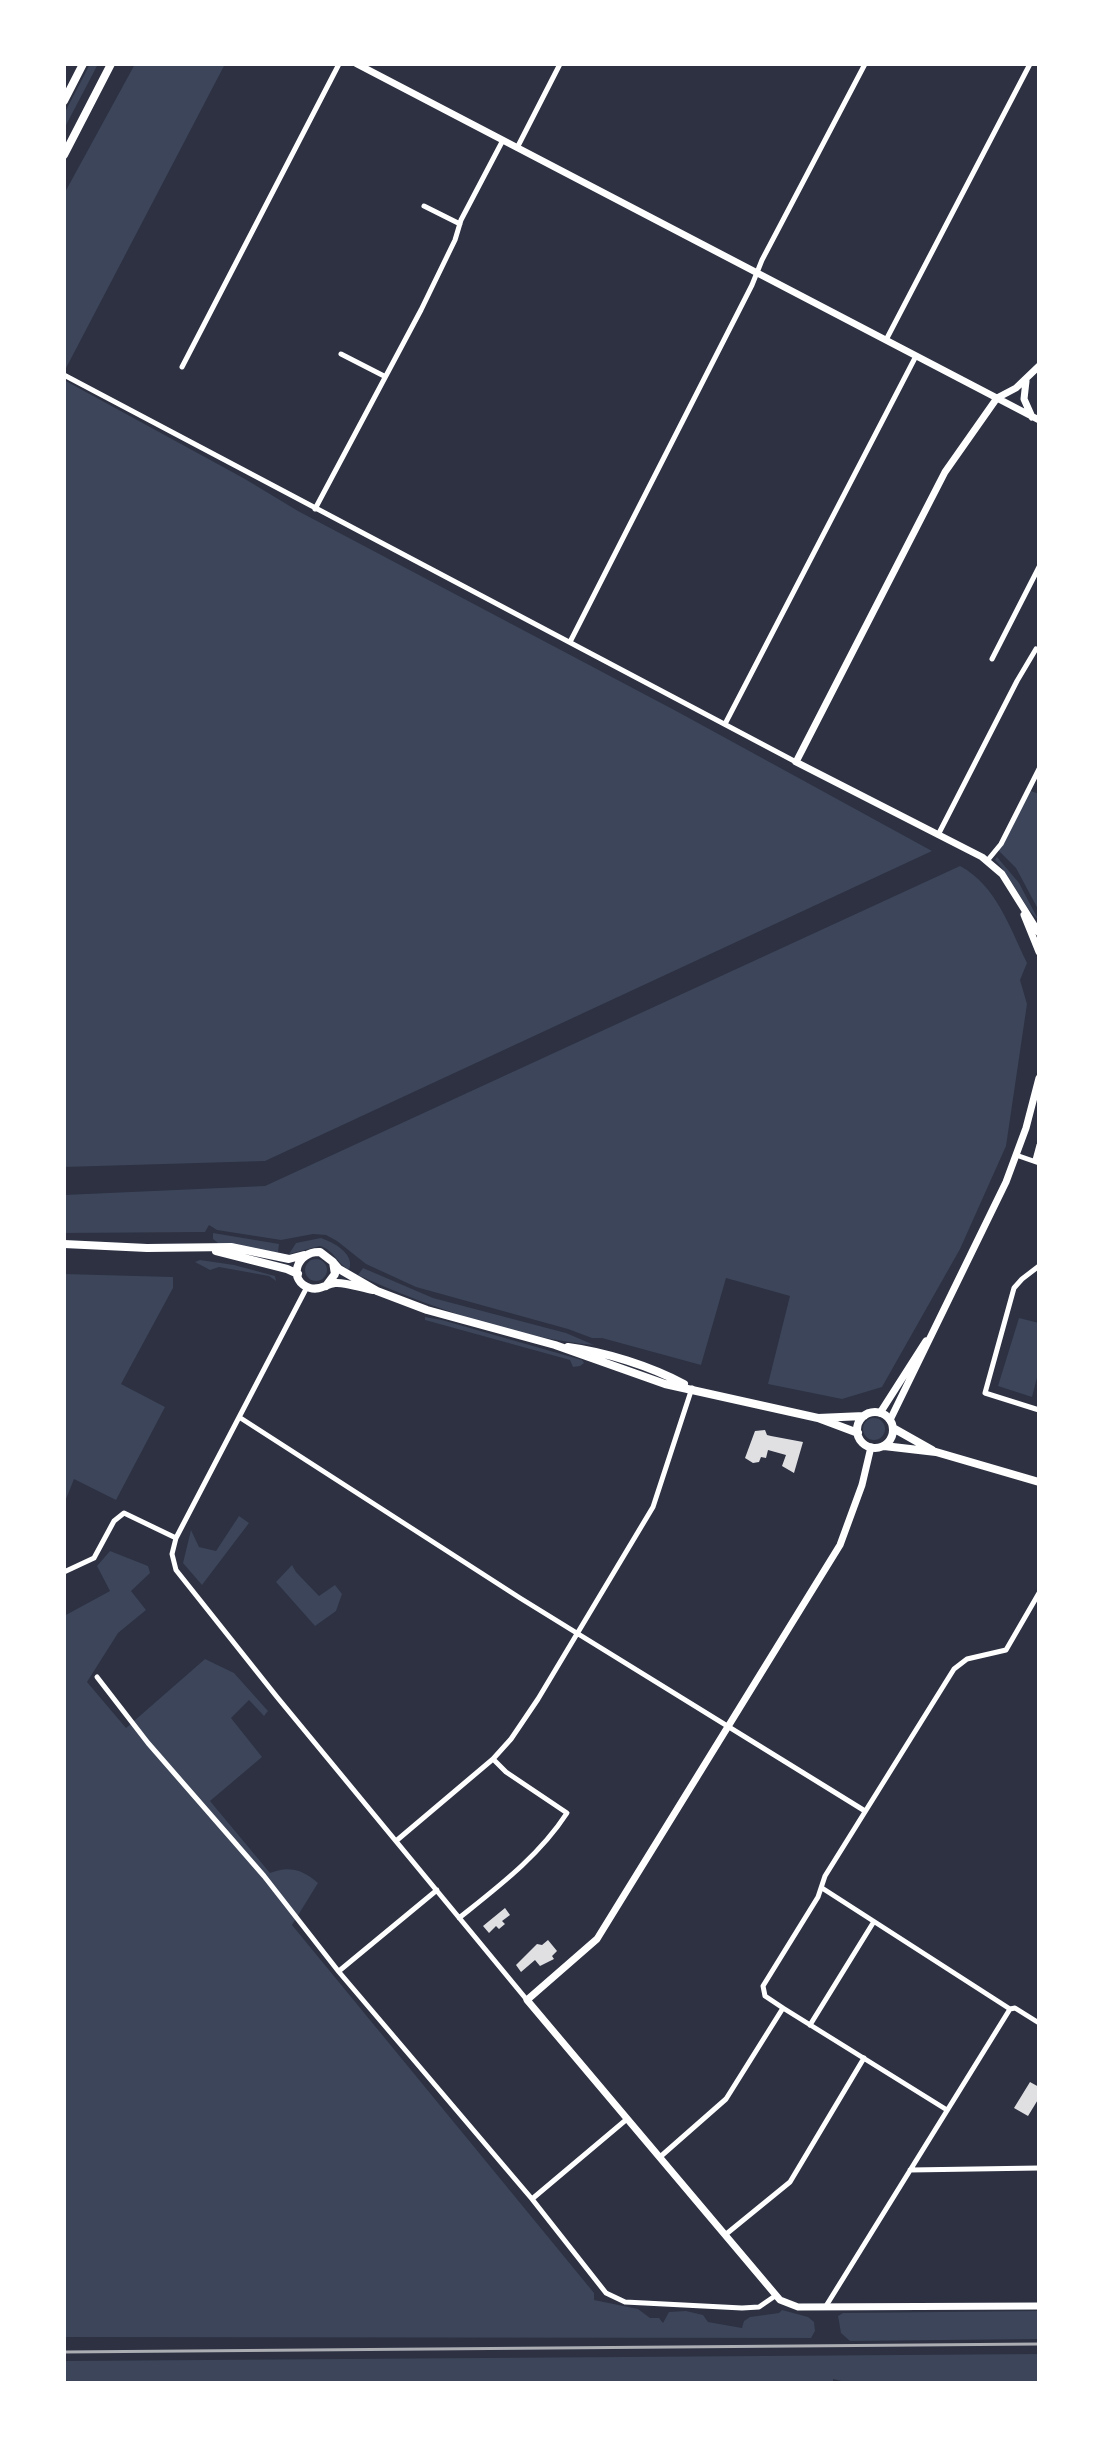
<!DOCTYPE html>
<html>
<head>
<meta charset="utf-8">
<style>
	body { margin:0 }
	#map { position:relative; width:1103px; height:2447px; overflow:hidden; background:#2d3142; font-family:Signika,sans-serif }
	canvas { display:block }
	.frame { position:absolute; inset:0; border:66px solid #fff; pointer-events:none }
</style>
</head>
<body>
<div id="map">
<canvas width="1103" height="2447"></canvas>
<div class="frame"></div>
</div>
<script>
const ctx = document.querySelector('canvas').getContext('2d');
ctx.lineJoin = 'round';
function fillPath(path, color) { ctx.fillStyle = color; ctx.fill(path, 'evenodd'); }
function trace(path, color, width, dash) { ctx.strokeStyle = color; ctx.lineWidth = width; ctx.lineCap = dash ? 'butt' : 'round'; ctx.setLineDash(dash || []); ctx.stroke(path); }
fillPath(new Path2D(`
	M90,64H98L64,129V114Z
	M135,64H225L65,370L64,194Z
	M64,380L245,479L298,511L678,712L932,851L265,1161L64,1167Z
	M1031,791L1039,794V911L1016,868L997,849Z
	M997,857L1019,883L1038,919C1026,911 1011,876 995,860Z
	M960,866C996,885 1010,928 1027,963L1020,980L1027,1004L1006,1146L960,1249L882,1387L842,1399L768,1384L790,1296L726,1278L701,1365L602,1338H592L568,1329L416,1287L366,1264L337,1241L326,1235L313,1234L281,1240L217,1230L209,1225L205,1232L64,1233V1195L265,1186Z
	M213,1233L279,1244L278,1253L218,1243L213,1239Z
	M321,1238C335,1243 355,1254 349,1270C337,1263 334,1250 320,1246L289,1254L296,1243Z
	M305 1270a11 11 0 1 1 22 0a11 11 0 1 1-22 0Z
	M200,1260L234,1265L275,1276L276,1281L269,1276L219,1267L210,1270L195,1262Z
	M363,1268L433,1298L566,1333L594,1345C518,1338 428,1307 358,1275Z
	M64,1274L173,1277V1288L121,1384L165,1407L116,1500L74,1479L64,1504Z
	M425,1317L442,1320L582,1360L584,1363L580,1366L573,1367L570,1360L425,1320Z
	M1019,1318L1039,1323V1370L1032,1397L998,1386Z
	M863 1429a11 11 0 1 1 22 0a11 11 0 1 1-22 0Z
	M239,1516L249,1523L202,1585L183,1563L191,1530L199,1547L216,1551Z
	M110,1551L148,1566L150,1573L131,1591L146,1610L118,1633L87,1682L126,1728L205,1659L234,1673L268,1711L264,1716L249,1700L231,1718L262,1757L210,1801L270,1873C289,1865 304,1870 318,1883L292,1925L594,2293V2300L638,2309L650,2318H659L663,2323L669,2312L686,2311L703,2315L708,2322L742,2328L744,2321L750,2317L779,2313L782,2310L808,2317L814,2322L815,2331L811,2338L64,2337V1616L110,1591L97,1566Z
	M292,1565L296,1572L319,1596L335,1585L342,1594L336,1611L315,1626L276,1582Z
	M1039,2311V2339L850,2341L841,2333L838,2316L843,2313Z
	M1039,2354V2383H850L833,2379V2383H64V2361Z`), '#3c4559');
fillPath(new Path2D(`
	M765,1430L767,1435L771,1436L803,1442L794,1473L782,1466L786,1455L768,1450L766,1458L761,1457L759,1462L753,1463L745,1458L755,1431Z
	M505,1908L510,1915L502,1921L505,1924L499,1929L496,1926L489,1933L483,1926Z
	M548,1940L557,1951L552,1956L554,1959L540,1966L535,1960L521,1972L516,1965L537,1944L542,1945Z
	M1030,2082L1039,2087V2098L1028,2116L1014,2108Z`), '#e0e0e3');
trace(new Path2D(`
	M517,148L560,64
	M424,206L460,224
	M886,340L1030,64
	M341,354L384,376
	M182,367L339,64
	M64,375L796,762
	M315,509L421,310L455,240L461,220L503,140
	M570,642L752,285L762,260L865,64
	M992,659L1039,567
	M725,724L916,356
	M938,835L1017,681L1036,649
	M987,861L1001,844L1039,769
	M1016,1155L1039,1163
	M1035,1160L1039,1145
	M1039,1266L1022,1279L1014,1288L985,1393L1039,1410
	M307,1287L176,1538L172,1554L176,1570L277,1697L527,2000
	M239,1417L520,1598L865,1811
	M64,1572L94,1558L114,1521L124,1513L176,1538
	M97,1677L148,1743L264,1876L339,1972L532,2199L606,2293L625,2302L742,2308L759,2307L775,2296
	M396,1841L493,1759L511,1739L538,1699L653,1507L692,1388
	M822,1888L1010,2009
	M459,1918C499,1886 539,1856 567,1813L506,1772L493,1759
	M339,1971L437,1890
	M783,2008L947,2110
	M810,2025L873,1923
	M660,2157L726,2099L783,2008L765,1996L763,1986L818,1897L825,1876L954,1669L967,1659L1006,1650L1039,1593
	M910,2170L1039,2168
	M532,2199L627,2119
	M725,2235L790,2182L864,2058
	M826,2306L1010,2009L1015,2008L1039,2023`), '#fff', 5);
trace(new Path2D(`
	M357,64L1039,420
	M1039,366L1016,388L997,398L945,472L796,762L982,857L1002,874L1039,933
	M1026,381L1024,399L1032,417
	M1024,915L1039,952
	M880,1413L926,1341
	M890,1420L1006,1182L1026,1128L1039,1078
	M871,1447L862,1485L840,1545L597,1939L527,2000L780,2300L798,2307L1039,2306`), '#fff', 7);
trace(new Path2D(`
	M64,1244L147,1248L231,1247L289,1259L304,1255
	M216,1251L287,1269L298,1274
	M333,1262L339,1269L377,1291L427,1310L555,1345L665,1384L818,1418L858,1433
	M326,1286L335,1274L333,1262L320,1252C296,1251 287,1281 310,1288C320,1291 326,1284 335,1283C346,1282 361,1288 373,1290
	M568,1347C606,1352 650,1366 684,1384
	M857 1430a18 18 0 1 1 36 0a18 18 0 1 1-36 0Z
	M818,1418L864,1416
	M893,1428L932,1450
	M884,1446L936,1452L1039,1482`), '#fff', 8);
trace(new Path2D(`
	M64,101L83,64
	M64,155L111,64`), '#fff', 8);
trace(new Path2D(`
	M64,2352L1039,2344`), '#abadb3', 3);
</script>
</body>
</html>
